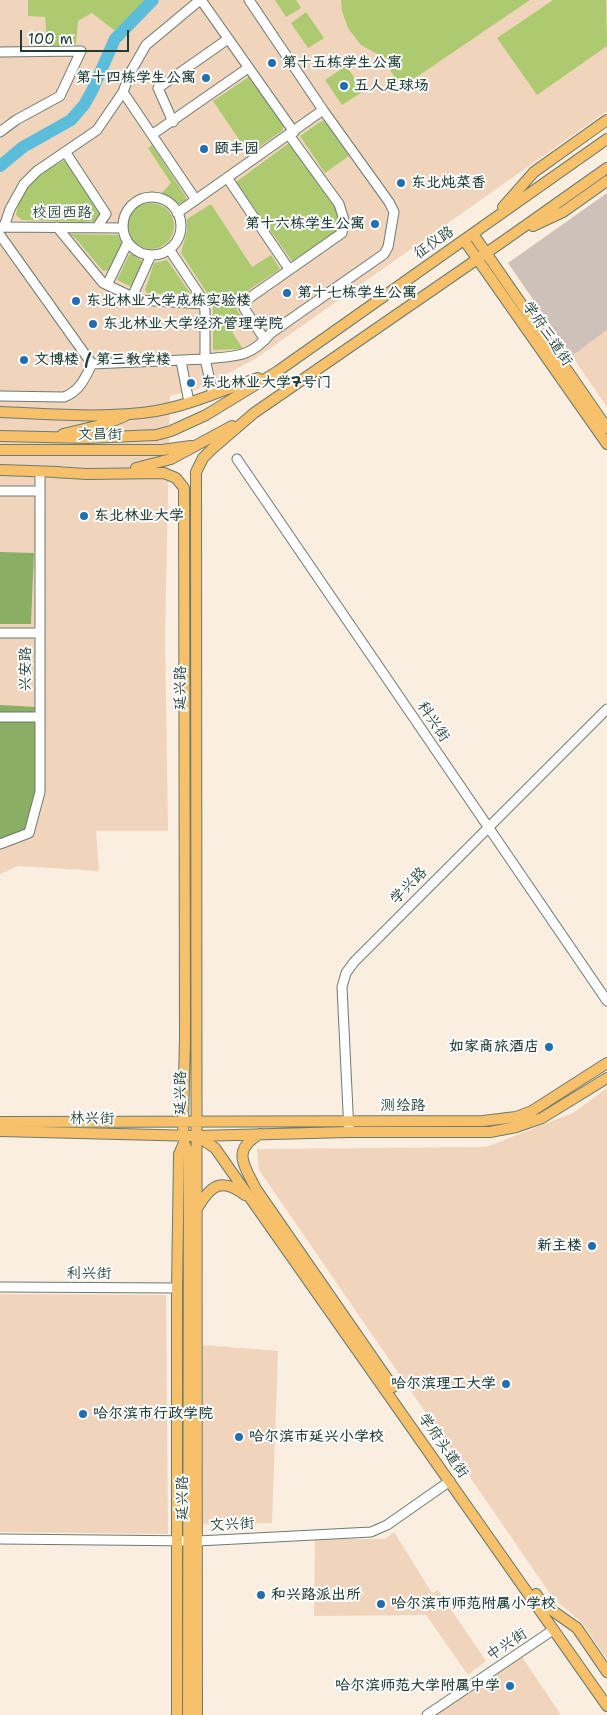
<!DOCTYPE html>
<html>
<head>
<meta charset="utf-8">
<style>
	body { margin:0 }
	#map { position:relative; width:607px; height:1715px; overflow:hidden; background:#f9eee0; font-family:"Shantell Sans",sans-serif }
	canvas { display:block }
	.scale { position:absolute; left:20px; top:30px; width:109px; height:22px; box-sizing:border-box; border:2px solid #1f3d34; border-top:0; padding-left:6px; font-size:15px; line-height:18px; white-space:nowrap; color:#1f3d34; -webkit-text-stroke:4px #fff; paint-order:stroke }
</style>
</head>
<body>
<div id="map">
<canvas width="607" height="1715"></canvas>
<div class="scale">100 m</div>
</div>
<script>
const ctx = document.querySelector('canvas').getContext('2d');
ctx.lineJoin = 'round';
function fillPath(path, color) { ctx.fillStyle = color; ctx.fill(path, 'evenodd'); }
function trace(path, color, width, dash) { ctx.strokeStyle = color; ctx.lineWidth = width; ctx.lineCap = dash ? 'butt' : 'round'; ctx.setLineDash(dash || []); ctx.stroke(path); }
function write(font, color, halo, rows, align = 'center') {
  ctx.font = font + ' "Shantell Sans","LXGW WenKai TC",sans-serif'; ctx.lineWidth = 4; ctx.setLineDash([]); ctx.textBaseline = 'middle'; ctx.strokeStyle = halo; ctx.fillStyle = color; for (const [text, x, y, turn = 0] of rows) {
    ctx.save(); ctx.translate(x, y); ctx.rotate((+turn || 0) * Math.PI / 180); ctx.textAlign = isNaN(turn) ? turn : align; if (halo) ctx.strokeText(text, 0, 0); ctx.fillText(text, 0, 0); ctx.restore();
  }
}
fillPath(new Path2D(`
	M0,0H28V16H45L46,33L93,13L124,38L152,0H607V111L255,359L201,388L170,396L165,636L168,831H96L99,871L18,866L0,874Z
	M607,330V407L572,356Z
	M607,1088V1659L582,1623L553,1598L259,1170L257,1149L486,1147L573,1113Z
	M0,1294L166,1295L168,1534L0,1532Z
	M203,1345L278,1351L272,1523L203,1524Z
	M394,1532L432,1593L438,1590L486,1661L468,1675L426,1615L314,1616L315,1539H385Z
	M522,1657L561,1715H436Z`), '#f0d5bc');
fillPath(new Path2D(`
	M607,193V330L572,356L508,263Z`), '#cec1b9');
fillPath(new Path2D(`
	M28,0H152L124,38L92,13L78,21L76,44L51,47L46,33L45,17L28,16Z
	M275,0H296L301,8L286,17Z
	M341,0H530L402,87L379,55L361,45L348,28L342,11Z
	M553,0H606L607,46L537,95L497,38Z
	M306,12L324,38L308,48L291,23Z
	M346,66L364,91L342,105L325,80Z
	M250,76L284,126L282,131L249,154L213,101Z
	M323,121L326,123L349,156L325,173L300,136L320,122Z
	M289,143L338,212V230L292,261L236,182Z
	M152,145L186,197V200L180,204L160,195L171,183L148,148Z
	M66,159L103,210L98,221L82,222L22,220L16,215C22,183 40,174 66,159Z
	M128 226a23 23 0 1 1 46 0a23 23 0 1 1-46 0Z
	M211,204L252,267L271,255L280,269L238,297L236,308L245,323L232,332L243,349L213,350V306L209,296L181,253L187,231V219Z
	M70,234L118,235L123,245L111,270L103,271L77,240Z
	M132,254L144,262L132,287L117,280L129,255Z
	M167,260L170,264L192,296L147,293L145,290L154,263Z`), '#adca71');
fillPath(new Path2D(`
	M0,552L34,553L31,624H0Z
	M0,705L36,707V791L27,830L0,840Z`), '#8aae63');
trace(new Path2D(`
	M0,166L23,147L71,120L84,105L92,91L115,39L153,0`), '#5cbdda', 12);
const minor = new Path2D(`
	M201,0L294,132
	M0,52L81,51L60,96L16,120L0,132
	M123,92L196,200
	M173,122L158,88L228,39
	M153,134L248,68
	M66,153L106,214L97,227
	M228,179L289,269
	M123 226a29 29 0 1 1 58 0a29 29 0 1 1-58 0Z
	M177,213L323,110L249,0
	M0,227L123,228
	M4,227L10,209L24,184L37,171L97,130L123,92L130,73L146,45L200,0
	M57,227L103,283L139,300L204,304
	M0,235L92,364L205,359V311L203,300L169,249
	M107,285L128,242
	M132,297L151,255
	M265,340L244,308L245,301L342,233L344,220L339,204L289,135
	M181,361L189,402
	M213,394L205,359C236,356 250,358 271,333L384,254L388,247L394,212L389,202L323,110
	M0,396L64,397C80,391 85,378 92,364
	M237,459L607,1001
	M0,491H40
	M0,633H40
	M0,717H40
	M0,844L29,833L40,792V472
	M349,1132L342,987L346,973L354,962L607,709
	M0,1287L177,1288
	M0,1539L198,1541L371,1532L387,1525L450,1481
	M427,1715L553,1630`);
const major = new Path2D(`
	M503,207L534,172L607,120
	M533,226L563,212L607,181
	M473,234L607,428
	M464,240L607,444
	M0,412C51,414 106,419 156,411C191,405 225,389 258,378
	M63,434L105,424L125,416
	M0,436L88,438L156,435L171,431L206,415L278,371L607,139
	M0,450H162L191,446
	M136,468L171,459L232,426
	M0,470L59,472
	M53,472L87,474L164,473L176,478L184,488L185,1039L183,1123L184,1143L179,1154L177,1288V1715
	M0,1122L483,1121L516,1117L532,1111L607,1063
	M0,1131L197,1136L349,1132H490L516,1127L542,1118L607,1078
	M260,1134C231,1150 244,1165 256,1189L393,1387
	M197,1136L215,1148L607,1706
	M184,1143L189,1153L188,1715
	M198,1207C211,1185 222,1177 245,1195
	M536,1594L543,1604L577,1628L607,1672
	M197,1715L196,472L203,458L212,449L254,413L505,240L607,168`);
trace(minor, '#6b7b70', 11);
trace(major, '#6b7b70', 12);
trace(minor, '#fff', 9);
trace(major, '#f7c06b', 10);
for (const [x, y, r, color] of [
	[272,63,5,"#1f6fb2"],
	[206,78,5,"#1f6fb2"],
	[344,86,5,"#1f6fb2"],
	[204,149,5,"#1f6fb2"],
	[401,183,5,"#1f6fb2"],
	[375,224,5,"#1f6fb2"],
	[287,293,5,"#1f6fb2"],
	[76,301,5,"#1f6fb2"],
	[93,324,5,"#1f6fb2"],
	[24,360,5,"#1f6fb2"],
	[191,383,5,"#1f6fb2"],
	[84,516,5,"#1f6fb2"],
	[549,1047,5,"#1f6fb2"],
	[592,1246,5,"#1f6fb2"],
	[506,1384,5,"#1f6fb2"],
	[83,1414,5,"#1f6fb2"],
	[239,1437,5,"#1f6fb2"],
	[261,1595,5,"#1f6fb2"],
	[381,1604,5,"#1f6fb2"],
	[510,1686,5,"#1f6fb2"]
]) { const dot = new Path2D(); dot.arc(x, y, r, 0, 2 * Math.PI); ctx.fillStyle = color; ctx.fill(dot); trace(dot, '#fff', 2); }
write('bold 15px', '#1f3d34', '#fff', [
	["第十五栋学生公寓",282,63],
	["第十四栋学生公寓",196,78,"right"],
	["五人足球场",354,86],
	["颐丰园",214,149],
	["东北炖菜香",411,183],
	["第十六栋学生公寓",365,224,"right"],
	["第十七栋学生公寓",297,293],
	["东北林业大学成栋实验楼",86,301],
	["东北林业大学经济管理学院",103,324],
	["文博楼 / 第三教学楼",34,360],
	["东北林业大学7号门",201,383],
	["东北林业大学",94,516],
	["如家商旅酒店",539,1047,"right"],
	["新主楼",582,1246,"right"],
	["哈尔滨理工大学",496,1384,"right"],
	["哈尔滨市行政学院",93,1414],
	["哈尔滨市延兴小学校",249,1437],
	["和兴路派出所",271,1595],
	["哈尔滨市师范附属小学校",391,1604],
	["哈尔滨师范大学附属中学",500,1686,"right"]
], 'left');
write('15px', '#1f3d34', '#fff', [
	["校园西路",62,213],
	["征仪路",434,243,-35],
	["学府三道街",547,334,55],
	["文昌街",100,435],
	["兴安路",26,669,-90],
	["延兴路",181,688,-90],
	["科兴街",433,722,56],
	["学兴路",409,886,-45],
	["延兴路",181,1093,-90],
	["测绘路",403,1106],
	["林兴街",92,1119,1],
	["利兴街",89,1274],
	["学府头道街",443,1446,55],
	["延兴路",183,1498,-90],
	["文兴街",232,1525,-3],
	["中兴街",507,1645,-34]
]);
</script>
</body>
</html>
